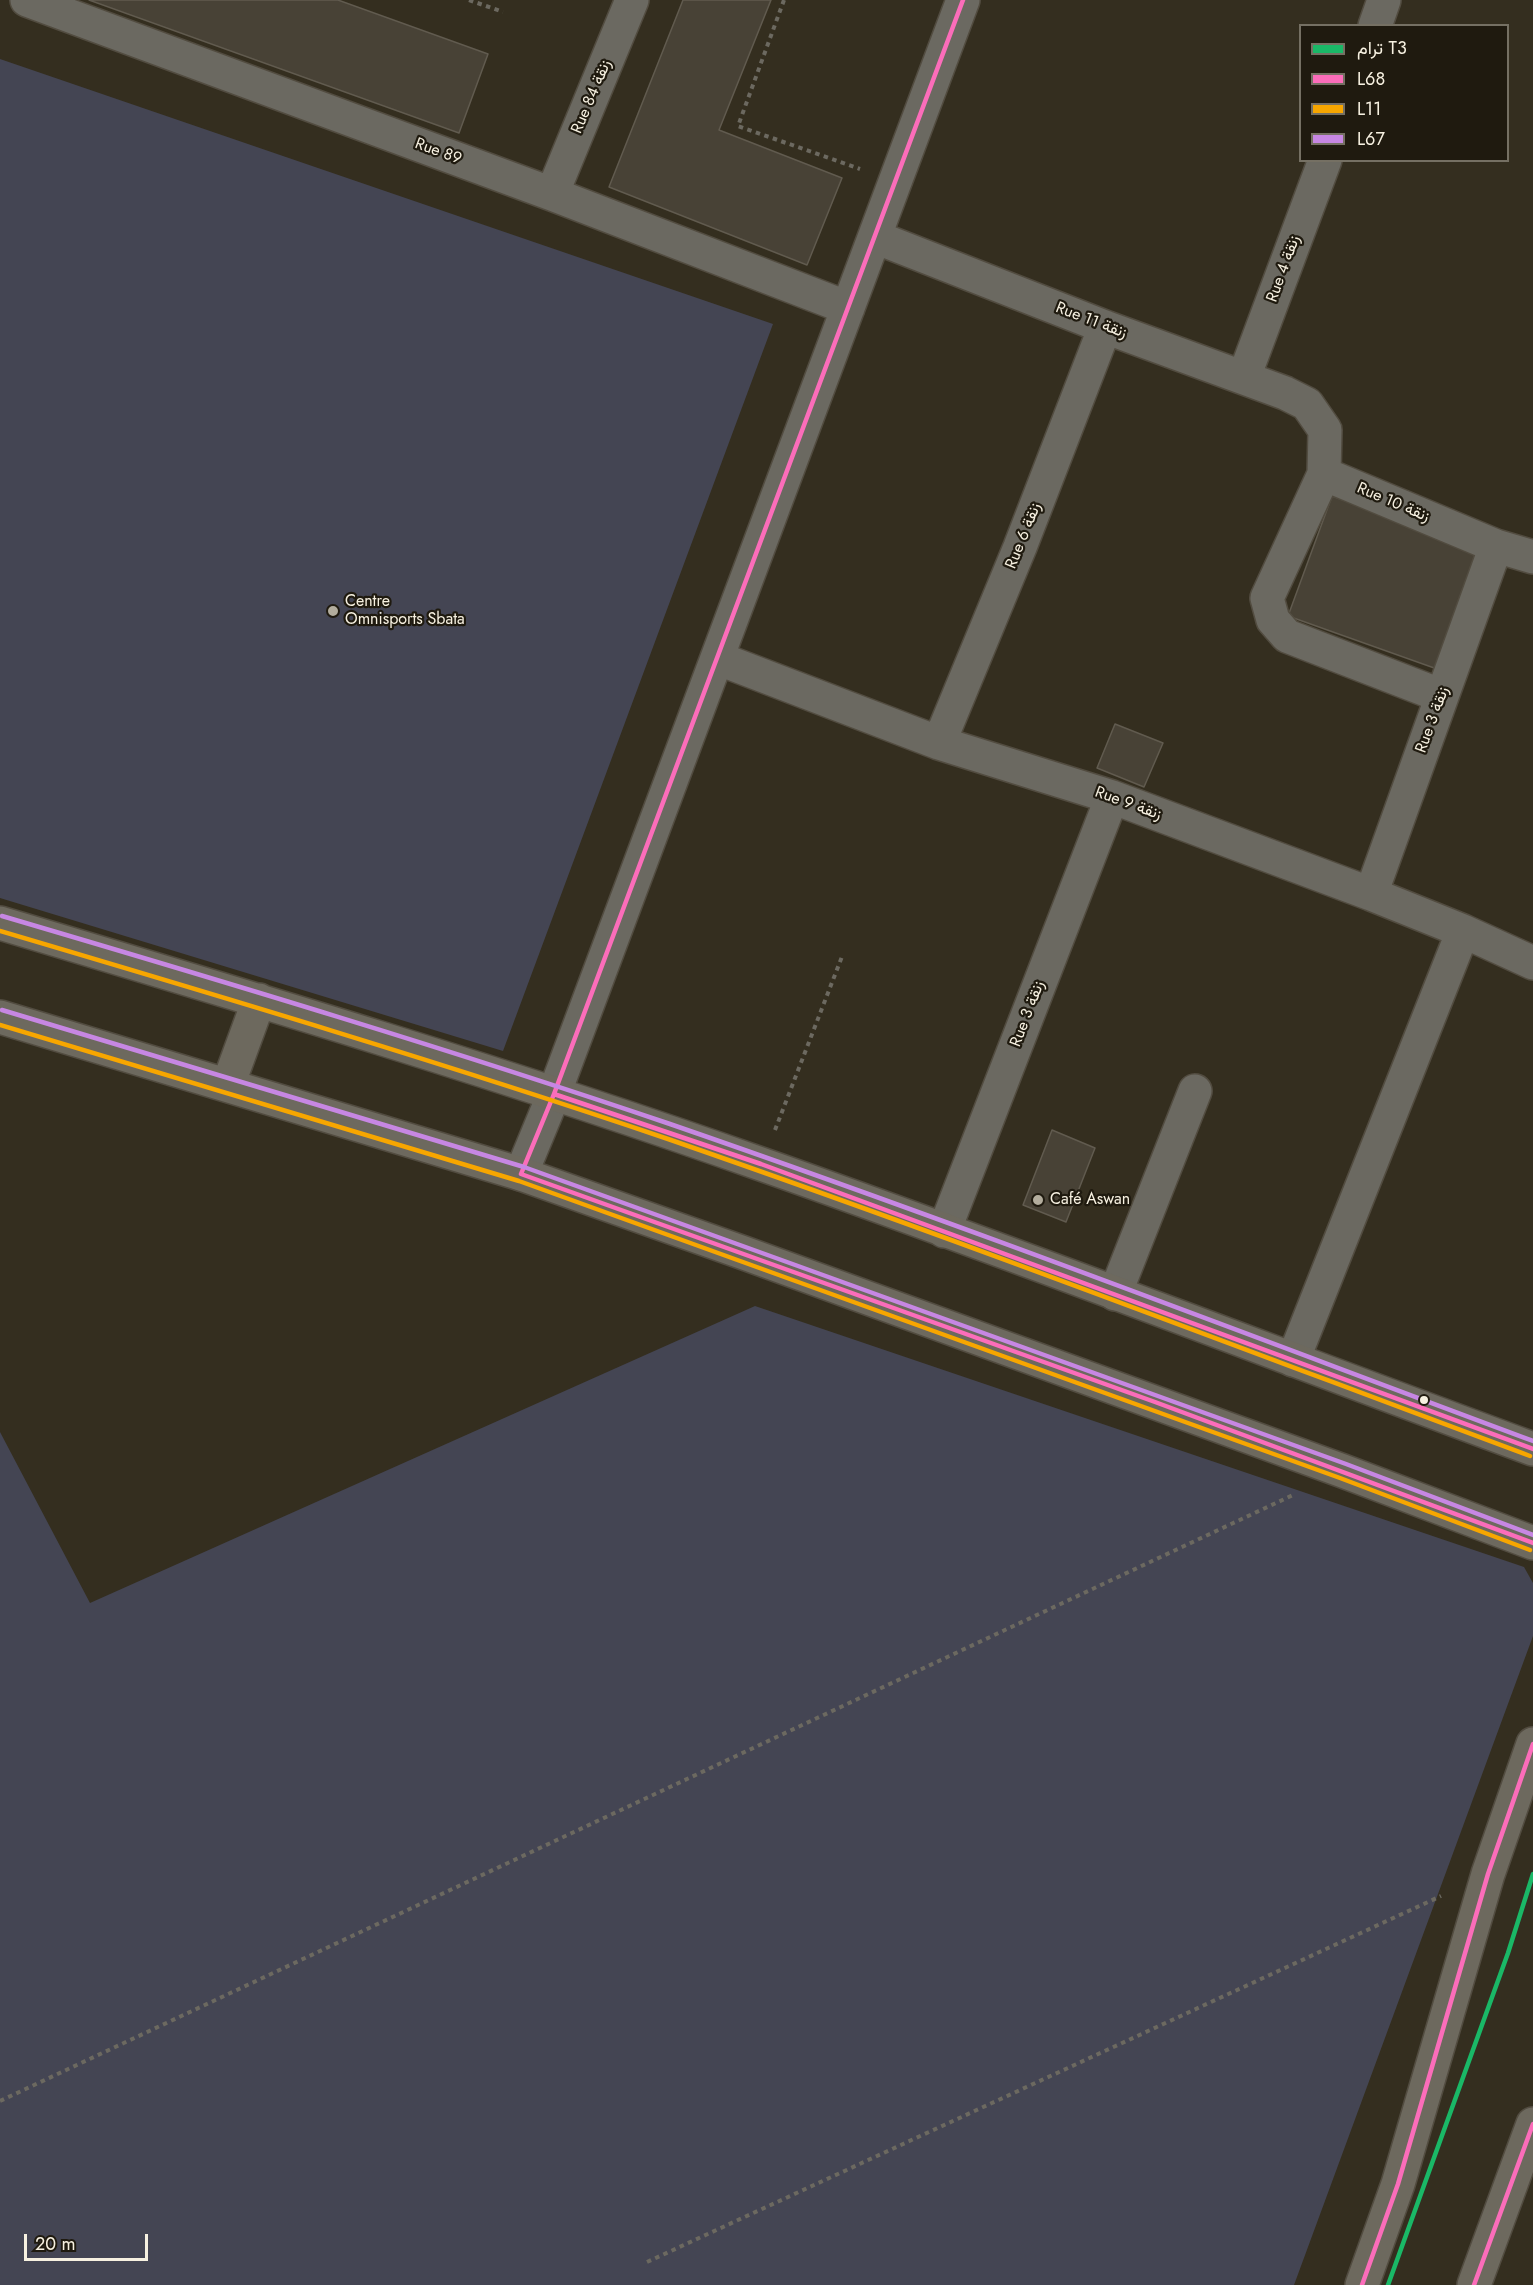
<!DOCTYPE html>
<html>
<head>
<meta charset="utf-8">
<style>
	body { margin:0 }
	#map { position:relative; width:1533px; height:2285px; overflow:hidden; background:#342e1f; font-family:Jost,Vazirmatn,sans-serif }
	canvas { display:block }
	.legend { position:absolute; left:1299px; top:24px; width:210px; height:138px; box-sizing:border-box; background:#1f1a0f; border:2px solid #757063; margin:0; padding:8px 10px; list-style:none; font-size:18px; color:#f7f1e1 }
	.legend li { display:flex; align-items:center; gap:12px; height:30px }
	.legend b { width:30px; border:2px solid #757063 }
	.scale { position:absolute; left:24px; top:2234px; width:124px; height:27px; box-sizing:border-box; border:3px solid #f7f1e1; border-top:0; padding-left:8px; font-size:18px; line-height:21px; white-space:nowrap; color:#f7f1e1; -webkit-text-stroke:4px #1f1a0f; paint-order:stroke }
</style>
</head>
<body>
<div id="map">
<canvas width="1533" height="2285"></canvas>
<ul class="legend">
<li><b style="height:8px;background:#1ab867"></b>ترام T3</li>
<li><b style="height:8px;background:#fb6dba"></b>L68</li>
<li><b style="height:8px;background:#f7a600"></b>L11</li>
<li><b style="height:8px;background:#c787e3"></b>L67</li>
</ul>
<div class="scale">20 m</div>
</div>
<script>
const ctx = document.querySelector('canvas').getContext('2d');
ctx.lineJoin = 'round';
function fillPath(path, color) { ctx.fillStyle = color; ctx.fill(path, 'evenodd'); }
function trace(path, color, width, dash) { ctx.strokeStyle = color; ctx.lineWidth = width; ctx.lineCap = dash ? 'butt' : 'round'; ctx.setLineDash(dash || []); ctx.stroke(path); }
function write(font, color, halo, rows, align = 'center') {
  ctx.font = font + ' Jost,Vazirmatn,sans-serif'; ctx.lineWidth = 4.5; ctx.setLineDash([]); ctx.textBaseline = 'middle'; ctx.strokeStyle = halo; ctx.fillStyle = color; for (const [text, x, y, turn = 0] of rows) {
    ctx.save(); ctx.translate(x, y); ctx.rotate((+turn || 0) * Math.PI / 180); ctx.textAlign = isNaN(turn) ? turn : align; if (halo) ctx.strokeText(text, 0, 0); ctx.fillText(text, 0, 0); ctx.restore();
  }
}
fillPath(new Path2D(`
	M0,59L773,324L503,1051L0,898Z
	M755,1306L1524,1567L1533,1583V1636L1294,2285H0V1432L90,1603Z`), '#444553');
const building = new Path2D(`
	M89,0H338L488,54L459,133Z
	M683,0H771L719,130L842,178L807,265L609,187Z
	M1332,496L1481,549L1437,669L1288,616Z
	M1115,724L1163,743L1144,787L1097,768Z
	M1052,1130L1095,1148L1066,1222L1023,1205Z`);
fillPath(building, '#484236');
trace(building, '#615b4f', 1.5);
const minor = new Path2D(`
	M27,0L552,194L848,308
	M1375,26L1384,0
	M552,194L632,0
	M875,237L1105,327L1285,393L1307,404L1325,430L1324,474L1496,546L1533,557
	M1244,377L1325,160
	M1324,474L1267,598L1273,620L1287,636L1442,696
	M717,658L939,743L1112,797L1371,894L1463,931L1533,963
	M939,743L1020,547L1105,327
	M1371,894L1496,546
	M521,1174L554,1094L963,0
	M944,1231L1112,797
	M1115,1294L1195,1091
	M1293,1360L1463,931`);
const major = new Path2D(`
	M0,923C255,999 510,1075 761,1164C1020,1255 1276,1354 1533,1449
	M0,1017L521,1174L744,1253L1343,1471L1533,1543
	M228,1085L259,1000
	M1362,2285L1398,2184L1488,1874L1533,1744
	M1474,2285L1533,2124`);
trace(minor, '#524c40', 36);
trace(major, '#524c40', 36);
trace(new Path2D(`
	M469,0L503,12
	M784,0L738,126L860,169
	M775,1130L843,954
	M0,2101L1293,1495
	M647,2262L1441,1896`), '#6c6960', 4, [4.5, 4.5]);
trace(minor, '#6b6961', 33);
trace(major, '#6d695e', 33);
trace(new Path2D(`
	M963,0L554,1094L521,1174L1155,1402L1533,1543
	M554,1094L761,1164L1533,1449
	M1362,2285L1398,2184L1488,1874L1533,1744
	M1474,2285L1533,2124`), '#fb6dba', 4.5);
trace(new Path2D(`
	M0,931C223,997 447,1064 668,1139C957,1239 1243,1349 1530,1456
	M0,1025L519,1181L1340,1478L1530,1550`), '#f7a600', 4.5);
trace(new Path2D(`
	M2,916C226,982 449,1049 670,1124C960,1224 1246,1334 1533,1441
	M2,1010L524,1167L1346,1464L1533,1535`), '#c787e3', 4.5);
trace(new Path2D(`
	M1388,2285L1508,1953L1533,1874`), '#1ab867', 4.5);
for (const [x, y, r, color] of [
	[333,611,6,"#b3ad9d"],
	[1038,1200,6,"#b3ad9d"],
	[1424,1400,5,"#f7f1e1"]
]) { const dot = new Path2D(); dot.arc(x, y, r, 0, 2 * Math.PI); ctx.fillStyle = color; ctx.fill(dot); trace(dot, '#1f1a0f', 2); }
write('16px', '#f7f1e1', '#1f1a0f', [
	["Rue 84 زنقة",592,97,-67],
	["Rue 89",438,152,20],
	["Rue 4 زنقة",1284,269,-70],
	["Rue 11 زنقة",1091,321,21],
	["Rue 10 زنقة",1393,503,23],
	["Rue 6 زنقة",1024,536,-68],
	["Rue 3 زنقة",1433,720,-70],
	["Rue 9 زنقة",1128,804,20],
	["Rue 3 زنقة",1028,1014,-69]
]);
write('16px', '#f7f1e1', '#1f1a0f', [
	["Centre",345,602],
	["Omnisports Sbata",345,620],
	["Café Aswan",1050,1200]
], 'left');
</script>
</body>
</html>
